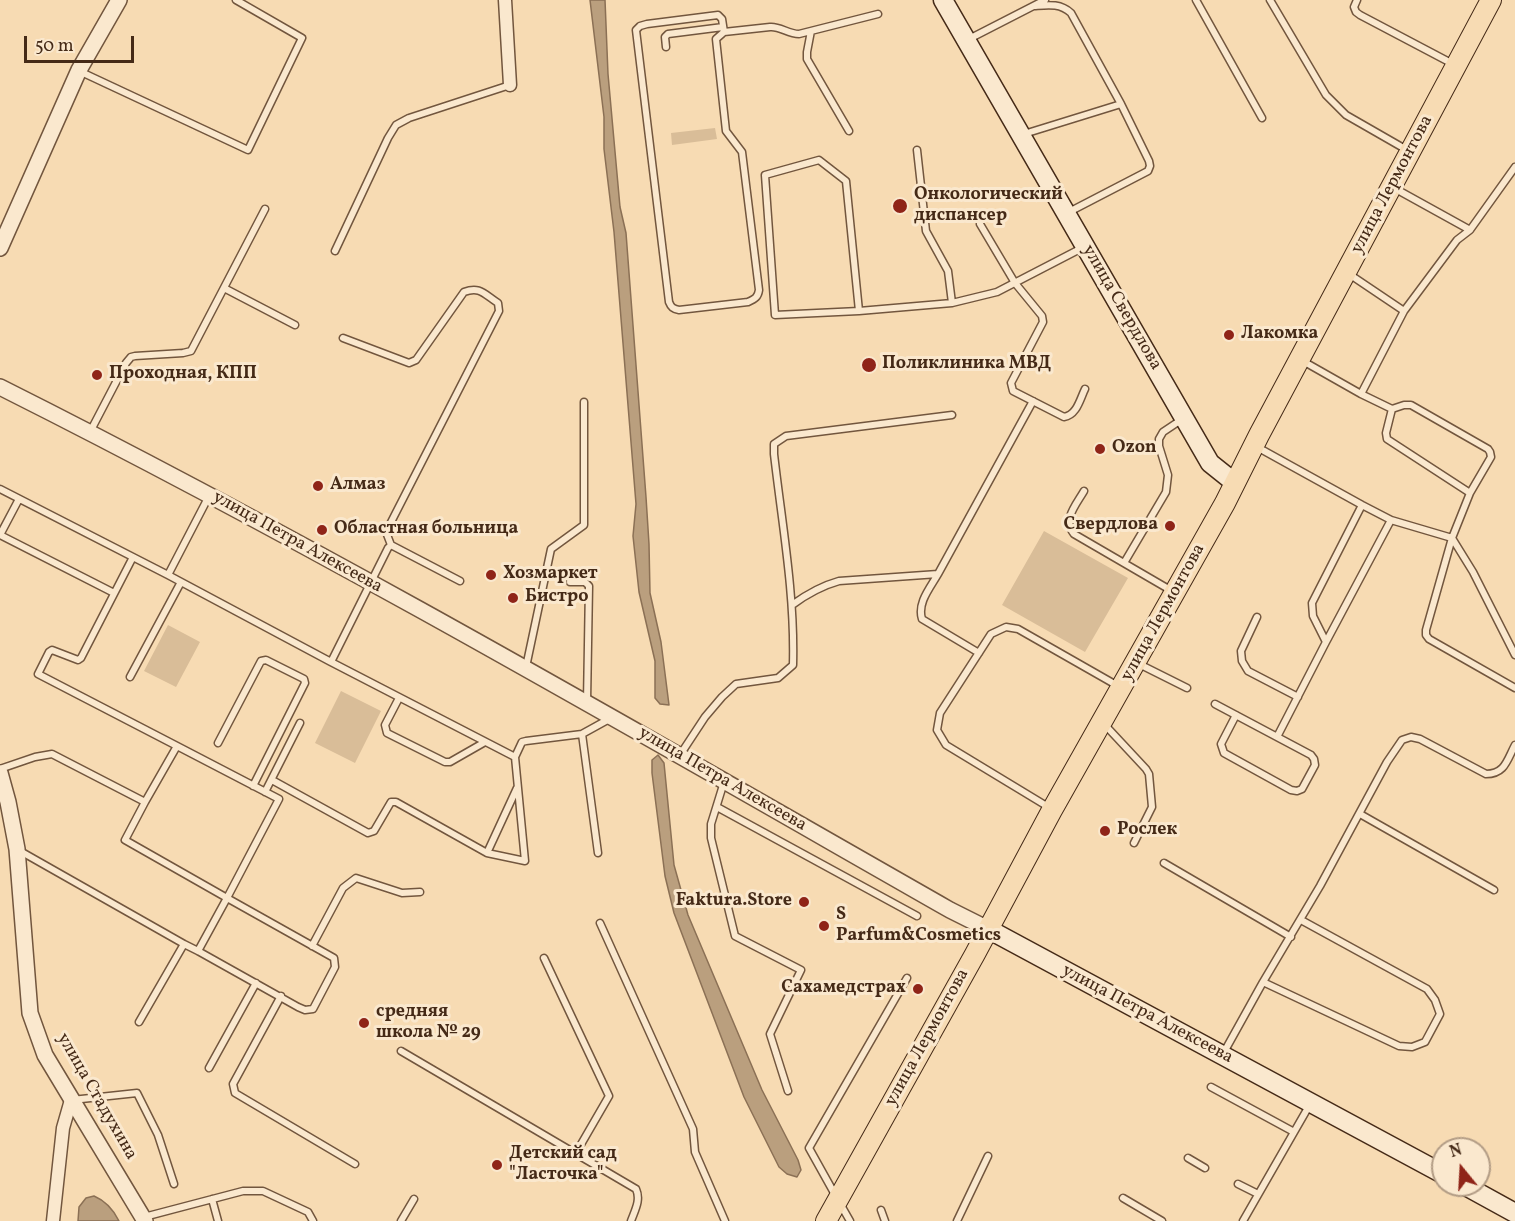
<!DOCTYPE html>
<html>
<head>
<meta charset="utf-8">
<style>
	body { margin:0 }
	#map { position:relative; width:1515px; height:1221px; overflow:hidden; background:#f7dbb3; font-family:Vollkorn,serif }
	canvas { display:block }
	.north { position:absolute; left:1431px; top:1137px; width:60px; height:60px; box-sizing:border-box; background:#fae8ce; border:2px solid #b29c85; border-radius:50%; rotate:342deg; font-size:16px; font-weight:700; line-height:24px; text-align:center; color:#452a17 }
	.north::after { content:''; display:block; margin:auto; width:21px; height:27px; background:#8f2418; clip-path:polygon(50% 0,100% 100%,50% 72%,0 100%) }
	.scale { position:absolute; left:24px; top:36px; width:110px; height:27px; box-sizing:border-box; border:3px solid #452a17; border-top:0; padding-left:8px; font-size:18px; line-height:21px; white-space:nowrap; color:#452a17; -webkit-text-stroke:4px #fae8ce; paint-order:stroke }
</style>
</head>
<body>
<div id="map">
<canvas width="1515" height="1221"></canvas>
<div class="north">N</div>
<div class="scale">50 m</div>
</div>
<script>
const ctx = document.querySelector('canvas').getContext('2d');
ctx.lineJoin = 'round';
function fillPath(path, color) { ctx.fillStyle = color; ctx.fill(path, 'evenodd'); }
function trace(path, color, width, dash) { ctx.strokeStyle = color; ctx.lineWidth = width; ctx.lineCap = dash ? 'butt' : 'round'; ctx.setLineDash(dash || []); ctx.stroke(path); }
function write(font, color, halo, rows, align = 'center') {
  ctx.font = font + ' Vollkorn,serif'; ctx.lineWidth = 6; ctx.setLineDash([]); ctx.textBaseline = 'middle'; ctx.strokeStyle = halo; ctx.fillStyle = color; for (const [text, x, y, turn = 0] of rows) {
    ctx.save(); ctx.translate(x, y); ctx.rotate((+turn || 0) * Math.PI / 180); ctx.textAlign = isNaN(turn) ? turn : align; if (halo) ctx.strokeText(text, 0, 0); ctx.fillText(text, 0, 0); ctx.restore();
  }
}
fillPath(new Path2D(`
	M715,128L717,139L672,145L671,133Z
	M1044,531L1128,578L1085,652L1002,605Z
	M168,625L200,642L176,687L144,671Z
	M341,691L381,711L355,763L315,743Z`), '#d9bd98');
const water = new Path2D(`
	M590,0H605L608,74L620,207L626,233L646,497L649,544L650,593L661,642L669,705L660,704L655,698V661L639,592L633,536L636,504L614,232L604,149V117Z
	M658,755L664,763L674,865L688,915L762,1090L798,1160L801,1170L797,1177L787,1174L779,1167L744,1097L674,913L665,876L652,773V760Z
	M94,1196C106,1201 113,1209 119,1221H78L79,1207L86,1198Z`);
fillPath(water, '#ba9f7e');
trace(water, '#8b7055', 1.5);
const service = new Path2D(`
	M1196,0L1262,118
	M1270,0L1326,95L1346,115L1407,150
	M1357,0L1354,7L1356,12L1360,15L1453,64
	M1034,6C1048,5 1060,3 1071,13L1121,104L1149,161L1150,166L1148,171L1067,213
	M811,31L807,52V59L849,131
	M724,32L722,19L718,15L647,24L640,26L636,30L669,302C671,307 673,309 679,310L748,302C755,299 758,297 759,290L742,152L726,131L716,39L724,32L770,27C780,26 788,34 799,34L878,14
	M967,40L1045,0
	M666,47L665,37L668,34L723,27
	M79,71L248,150L302,38L236,0
	M1024,134L1121,104
	M917,150L926,231L948,271L952,303
	M1394,188L1470,230L1515,167
	M980,224L1015,283L1042,316L1043,322L1011,383L1013,391L1064,417C1077,415 1080,399 1085,389
	M335,251L388,138L396,125L409,118L510,85
	M1349,274L1404,311
	M224,288L295,325
	M859,311L846,181L819,160L765,175L775,315L859,311L952,303L997,292L1082,248
	M343,338L409,363L416,360L464,292C480,286 484,294 498,303L499,311L386,532L391,545L460,581
	M1301,360L1361,394L1392,409L1404,405H1411L1488,449L1490,452L1491,457L1470,493L1387,439L1386,433L1392,409
	M1361,394L1404,311L1457,240L1470,230
	M90,432L126,363L131,357L135,356L183,353L191,351L265,209
	M1257,447L1362,505L1391,520L1326,642L1277,737
	M0,489L168,575L331,662
	M1084,491C1076,505 1062,520 1074,534L1172,591
	M1470,493L1452,538L1426,630V635L1429,639L1515,688
	M19,499L0,535L114,593
	M1391,520L1452,538L1473,572L1515,655
	M391,545L388,548L331,662L515,757
	M133,557L81,658L78,660L52,650L49,652L38,674L177,746
	M1124,563L1166,492L1168,475L1159,446V439L1163,432L1181,420
	M938,574C930,588 917,603 922,619L979,653
	M168,575L209,496
	M570,582H585L589,586L587,702
	M792,605C807,594 821,586 839,581L938,574L1033,401
	M1257,617L1241,651L1242,661L1248,671L1298,697
	M1326,642L1313,616L1312,603L1362,505
	M1139,664L1187,688
	M526,667L551,549L584,525V402
	M130,677L181,582
	M399,698L385,725L387,733L445,762H450L485,742
	M1215,704L1311,755L1314,759L1315,765L1302,789L1297,791L1291,790L1224,753L1221,744L1236,715
	M1105,725L1146,769L1149,774L1152,807L1134,843
	M582,734L598,853
	M218,743L261,661L266,660L304,679L305,683L253,786
	M680,755L705,717L722,697L736,684L778,678L793,665C795,594 782,524 774,454V444L786,436L952,415
	M0,769L35,757L52,754L145,802L125,840L227,898L279,799L177,746L145,802
	M272,780L368,833L374,831L391,802H396L487,853L525,861L515,757L522,742L526,741L582,734L611,718
	M724,782L711,824V838L735,936L801,970L770,1034L788,1091
	M265,792L300,723
	M717,807L917,916
	M1050,808L946,745L937,730L940,713L991,634L1006,627L1018,629L1118,686
	M1360,814L1494,890
	M20,851L184,944L198,951L298,1007L305,1010L313,1009L335,967L334,958L227,898L198,951
	M487,853L517,788
	M1164,863L1291,937
	M600,923L693,1129L695,1152L725,1221
	M312,946L343,888L356,878L402,893L420,892
	M544,958L609,1096L576,1153
	M1263,982L1399,1046L1412,1047L1425,1042L1440,1014L1435,1000L1427,989L1301,920
	M281,996L233,1084L235,1093L355,1164
	M139,1022L184,944
	M401,1051L636,1189C641,1200 635,1210 631,1221
	M1223,1054L1263,982L1320,886L1387,762L1402,740L1411,737L1420,739L1486,774C1505,774 1507,760 1515,745
	M209,1068L256,983
	M1211,1087L1294,1132
	M72,1100L137,1093L158,1135L174,1184
	M1188,1158L1205,1168
	M1238,1184L1258,1194
	M1123,1198L1162,1221
	M212,1199L218,1221
	M881,1210L885,1221
	M144,1217L243,1191H263L308,1212L313,1221
	M401,1221L414,1199
	M850,1221L838,1200L809,1148L907,978
	M957,1221L988,1156
	M1243,1221L1309,1106`);
const minor = new Path2D(`
	M505,0L510,85
	M53,1221L63,1128L71,1100`);
const tertiary = new Path2D(`
	M0,248L79,70L119,0
	M0,387C323,549 636,731 950,910L988,929
	M0,773L8,802L17,849L30,1013L45,1055L145,1221`);
const secondary = new Path2D(`
	M943,0L1210,463L1235,483
	M988,929L1443,1174
	M1464,1185L1515,1213`);
const primary = new Path2D(`
	M826,1221L975,954L1052,810L1225,503L1259,435L1491,0`);
trace(service, '#72563e', 9);
trace(minor, '#72563e', 15);
trace(tertiary, '#72563e', 18);
trace(secondary, '#452a17', 21);
trace(primary, '#452a17', 22);
trace(service, '#fae8ce', 6);
trace(minor, '#fae8ce', 12);
trace(tertiary, '#fae8ce', 15);
trace(secondary, '#fae8ce', 18);
trace(primary, '#f7dbb3', 20);
for (const [x, y, r, color] of [
	[900,206,8,"#8f2418"],
	[1229,335,6,"#8f2418"],
	[869,365,8,"#8f2418"],
	[97,375,6,"#8f2418"],
	[1100,449,6,"#8f2418"],
	[318,486,6,"#8f2418"],
	[1170,526,6,"#8f2418"],
	[322,530,6,"#8f2418"],
	[491,575,6,"#8f2418"],
	[513,598,6,"#8f2418"],
	[1105,831,6,"#8f2418"],
	[804,902,6,"#8f2418"],
	[824,926,6,"#8f2418"],
	[918,989,6,"#8f2418"],
	[364,1023,6,"#8f2418"],
	[497,1165,6,"#8f2418"]
]) { const dot = new Path2D(); dot.arc(x, y, r, 0, 2 * Math.PI); ctx.fillStyle = color; ctx.fill(dot); trace(dot, '#fae8ce', 2); }
write('18px', '#452a17', '#fae8ce', [
	["улица Лермонтова",1393,185,-62],
	["улица Свердлова",1121,308,60],
	["улица Петра Алексеева",297,543,29],
	["улица Лермонтова",1164,613,-61],
	["улица Петра Алексеева",722,780,30],
	["улица Петра Алексеева",1147,1015,28],
	["улица Лермонтова",928,1038,-61],
	["улица Стадухина",96,1097,60]
]);
write('bold 18px', '#452a17', '#fae8ce', [
	["Онкологический",914,196],
	["диспансер",914,217],
	["Лакомка",1241,335],
	["Поликлиника МВД",882,365],
	["Проходная, КПП",109,375],
	["Ozon",1112,449],
	["Алмаз",330,486],
	["Свердлова",1158,526,"right"],
	["Областная больница",334,530],
	["Хозмаркет",503,575],
	["Бистро",525,598],
	["Рослек",1117,831],
	["Faktura.Store",792,902,"right"],
	["S",836,916],
	["Parfum&Cosmetics",836,937],
	["Сахамедстрах",906,989,"right"],
	["средняя",376,1013],
	["школа № 29",376,1034],
	["Детский сад",509,1155],
	["\"Ласточка\"",509,1176]
], 'left');
</script>
</body>
</html>
